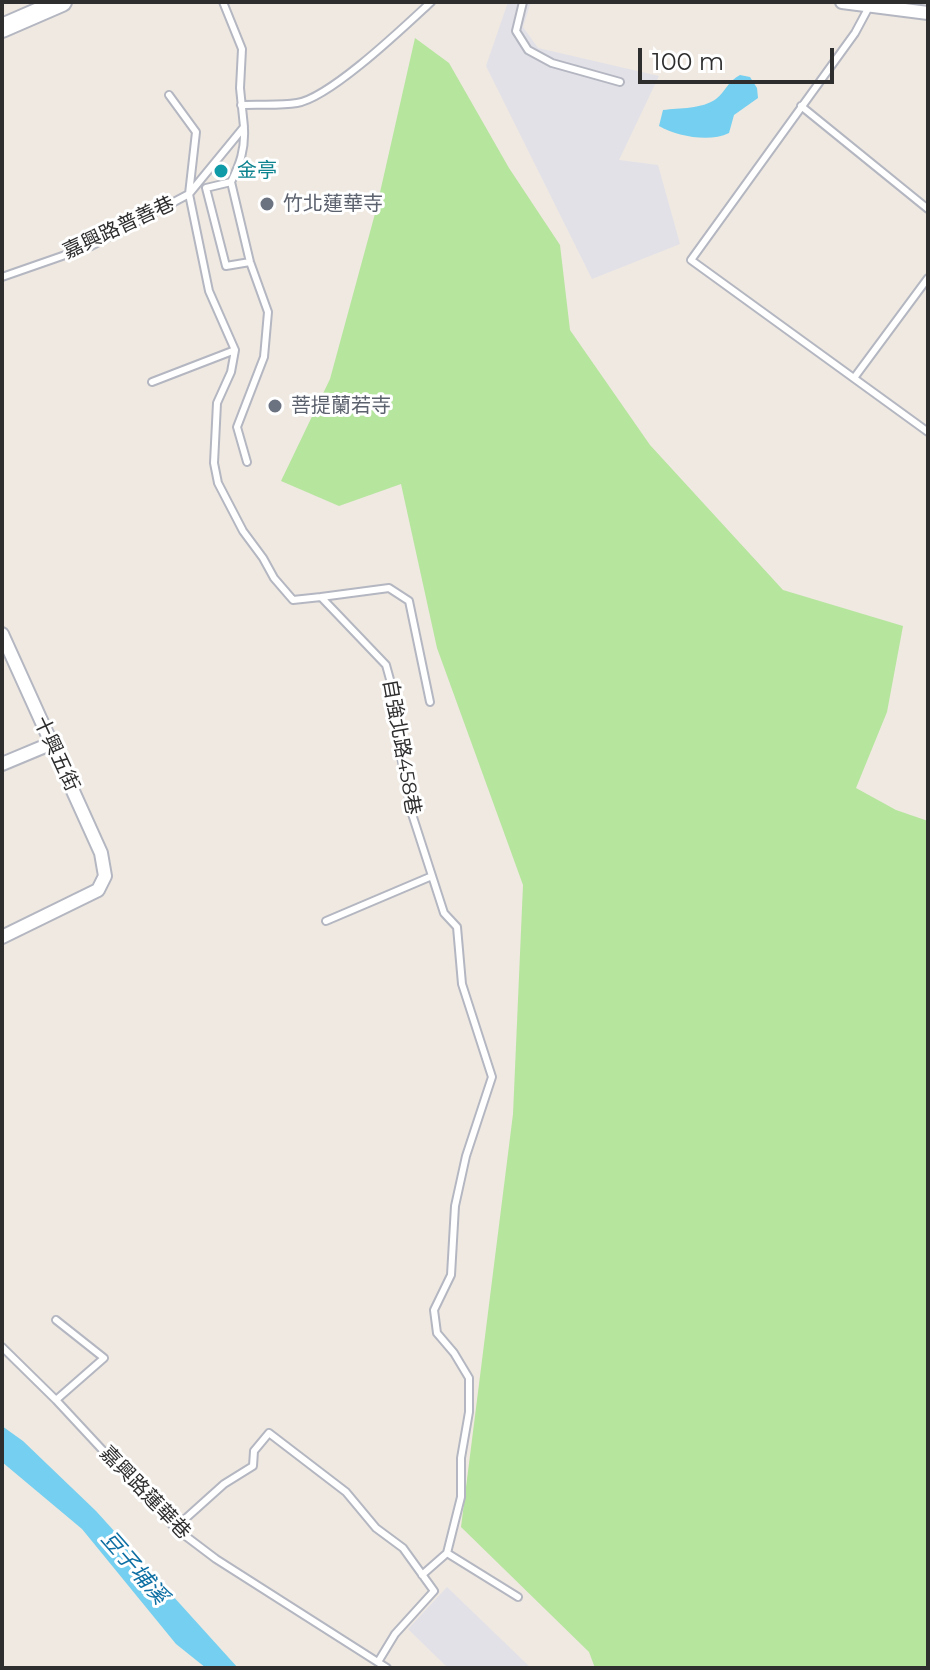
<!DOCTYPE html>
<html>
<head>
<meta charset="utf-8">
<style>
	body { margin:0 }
	#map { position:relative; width:930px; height:1670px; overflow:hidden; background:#efe9e1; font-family:Montserrat,sans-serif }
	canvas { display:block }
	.frame { position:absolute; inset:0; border:4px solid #2e2e2e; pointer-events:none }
	.scale { position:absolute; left:638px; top:48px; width:196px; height:36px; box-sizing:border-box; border:4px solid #2e2e2e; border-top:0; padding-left:10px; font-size:24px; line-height:28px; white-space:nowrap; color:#2e2e2e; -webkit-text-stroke:6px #fff; paint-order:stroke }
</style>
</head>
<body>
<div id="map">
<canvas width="930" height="1670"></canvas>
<div class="frame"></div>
<div class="scale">100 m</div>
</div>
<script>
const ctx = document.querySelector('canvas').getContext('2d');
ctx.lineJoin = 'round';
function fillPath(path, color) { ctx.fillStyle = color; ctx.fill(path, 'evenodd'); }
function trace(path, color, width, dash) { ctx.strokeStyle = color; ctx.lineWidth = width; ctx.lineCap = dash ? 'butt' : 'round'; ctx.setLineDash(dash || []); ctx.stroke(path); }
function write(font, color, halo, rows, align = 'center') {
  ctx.font = font + ' Montserrat,"Noto Sans TC",sans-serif'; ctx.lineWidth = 6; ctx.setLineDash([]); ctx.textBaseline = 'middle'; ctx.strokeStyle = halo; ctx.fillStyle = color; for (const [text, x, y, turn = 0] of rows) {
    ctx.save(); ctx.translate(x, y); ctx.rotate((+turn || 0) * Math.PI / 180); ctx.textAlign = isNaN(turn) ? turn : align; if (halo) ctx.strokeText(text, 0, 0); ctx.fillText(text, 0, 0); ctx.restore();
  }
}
fillPath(new Path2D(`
	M508,2H531L523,27L538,48L659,76L619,160L658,165L680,244L592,279L486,66Z
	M447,1587L531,1668H448L408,1629Z`), '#e3e1e8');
fillPath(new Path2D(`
	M415,38L449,63L509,168L560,245L570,330L650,445L783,590L903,626L887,712L856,788L896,810L928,821V1668H595L589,1652L461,1527L513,1114L523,885L437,648L401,484L339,506L281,481L330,379L376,210Z`), '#b6e59e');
fillPath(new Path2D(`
	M740,75L750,77L757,88L758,98L734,115L729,133C709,143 677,136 659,126L663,110C680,108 702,109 716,99C726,91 728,81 740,75Z
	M2,1426L23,1441L96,1511L238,1668H206L176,1644L82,1529L2,1462Z`), '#75cff0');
const service = new Path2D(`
	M523,2L516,31L528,50L552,63L620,82
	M870,5L855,33L691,260L928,432
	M169,95L196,132L189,194L209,291L235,350L231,372L217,403L214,463L218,483L243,531L263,558L274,578L293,600L321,597L386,665L394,694L399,746L412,814L444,913L457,927L462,984L492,1077L466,1156L455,1206L451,1275L434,1310L437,1333L454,1353L469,1378V1412L461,1458V1497L447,1553L422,1575
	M241,105C259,104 279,106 297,103C330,98 405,26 431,2
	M801,106L928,209
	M244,129C245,150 240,164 231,182L250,262L268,312L264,357L237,427L247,462
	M231,182L206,188L226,266L250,262
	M2,277L91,246L189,194L244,127L240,88L242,49L223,2
	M854,378L928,278
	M152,382L235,350
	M321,597L389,588L409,601L430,702
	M326,921L432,876
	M56,1320L104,1358L56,1400
	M2,1347L56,1400L175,1528L216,1559L387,1668
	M175,1528L224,1484L253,1466L254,1451L269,1433L346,1492L376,1528L403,1548L434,1591L395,1634L378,1662
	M447,1553L518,1597`);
const minor = new Path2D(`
	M842,2L928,13
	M2,634L101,853L105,876L98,890L2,937
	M2,764L50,744`);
const secondary = new Path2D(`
	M2,28L62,2`);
trace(service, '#b4b7c1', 10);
trace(minor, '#b4b7c1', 16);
trace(secondary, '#b4b7c1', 22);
trace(service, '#fff', 6);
trace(minor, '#fff', 12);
trace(secondary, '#fff', 18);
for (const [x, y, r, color] of [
	[221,171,8,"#0f9aa8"],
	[267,204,8,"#6b7280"],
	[275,406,8,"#6b7280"]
]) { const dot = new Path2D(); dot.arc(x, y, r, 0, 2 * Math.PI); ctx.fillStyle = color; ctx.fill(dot); trace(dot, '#fff', 3); }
write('20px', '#0d838f', '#fff', [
	["金亭",237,171]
], 'left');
write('20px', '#5b616d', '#fff', [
	["竹北蓮華寺",283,204],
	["菩提蘭若寺",291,406]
], 'left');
write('20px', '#2e2e2e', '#fff', [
	["嘉興路普善巷",119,228,-25],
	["自強北路458巷",401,747,80],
	["十興五街",56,754,65],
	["嘉興路蓮華巷",145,1493,46]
]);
write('italic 22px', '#0d6fa3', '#fff', [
	["豆子埔溪",134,1568,49]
]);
</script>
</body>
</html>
